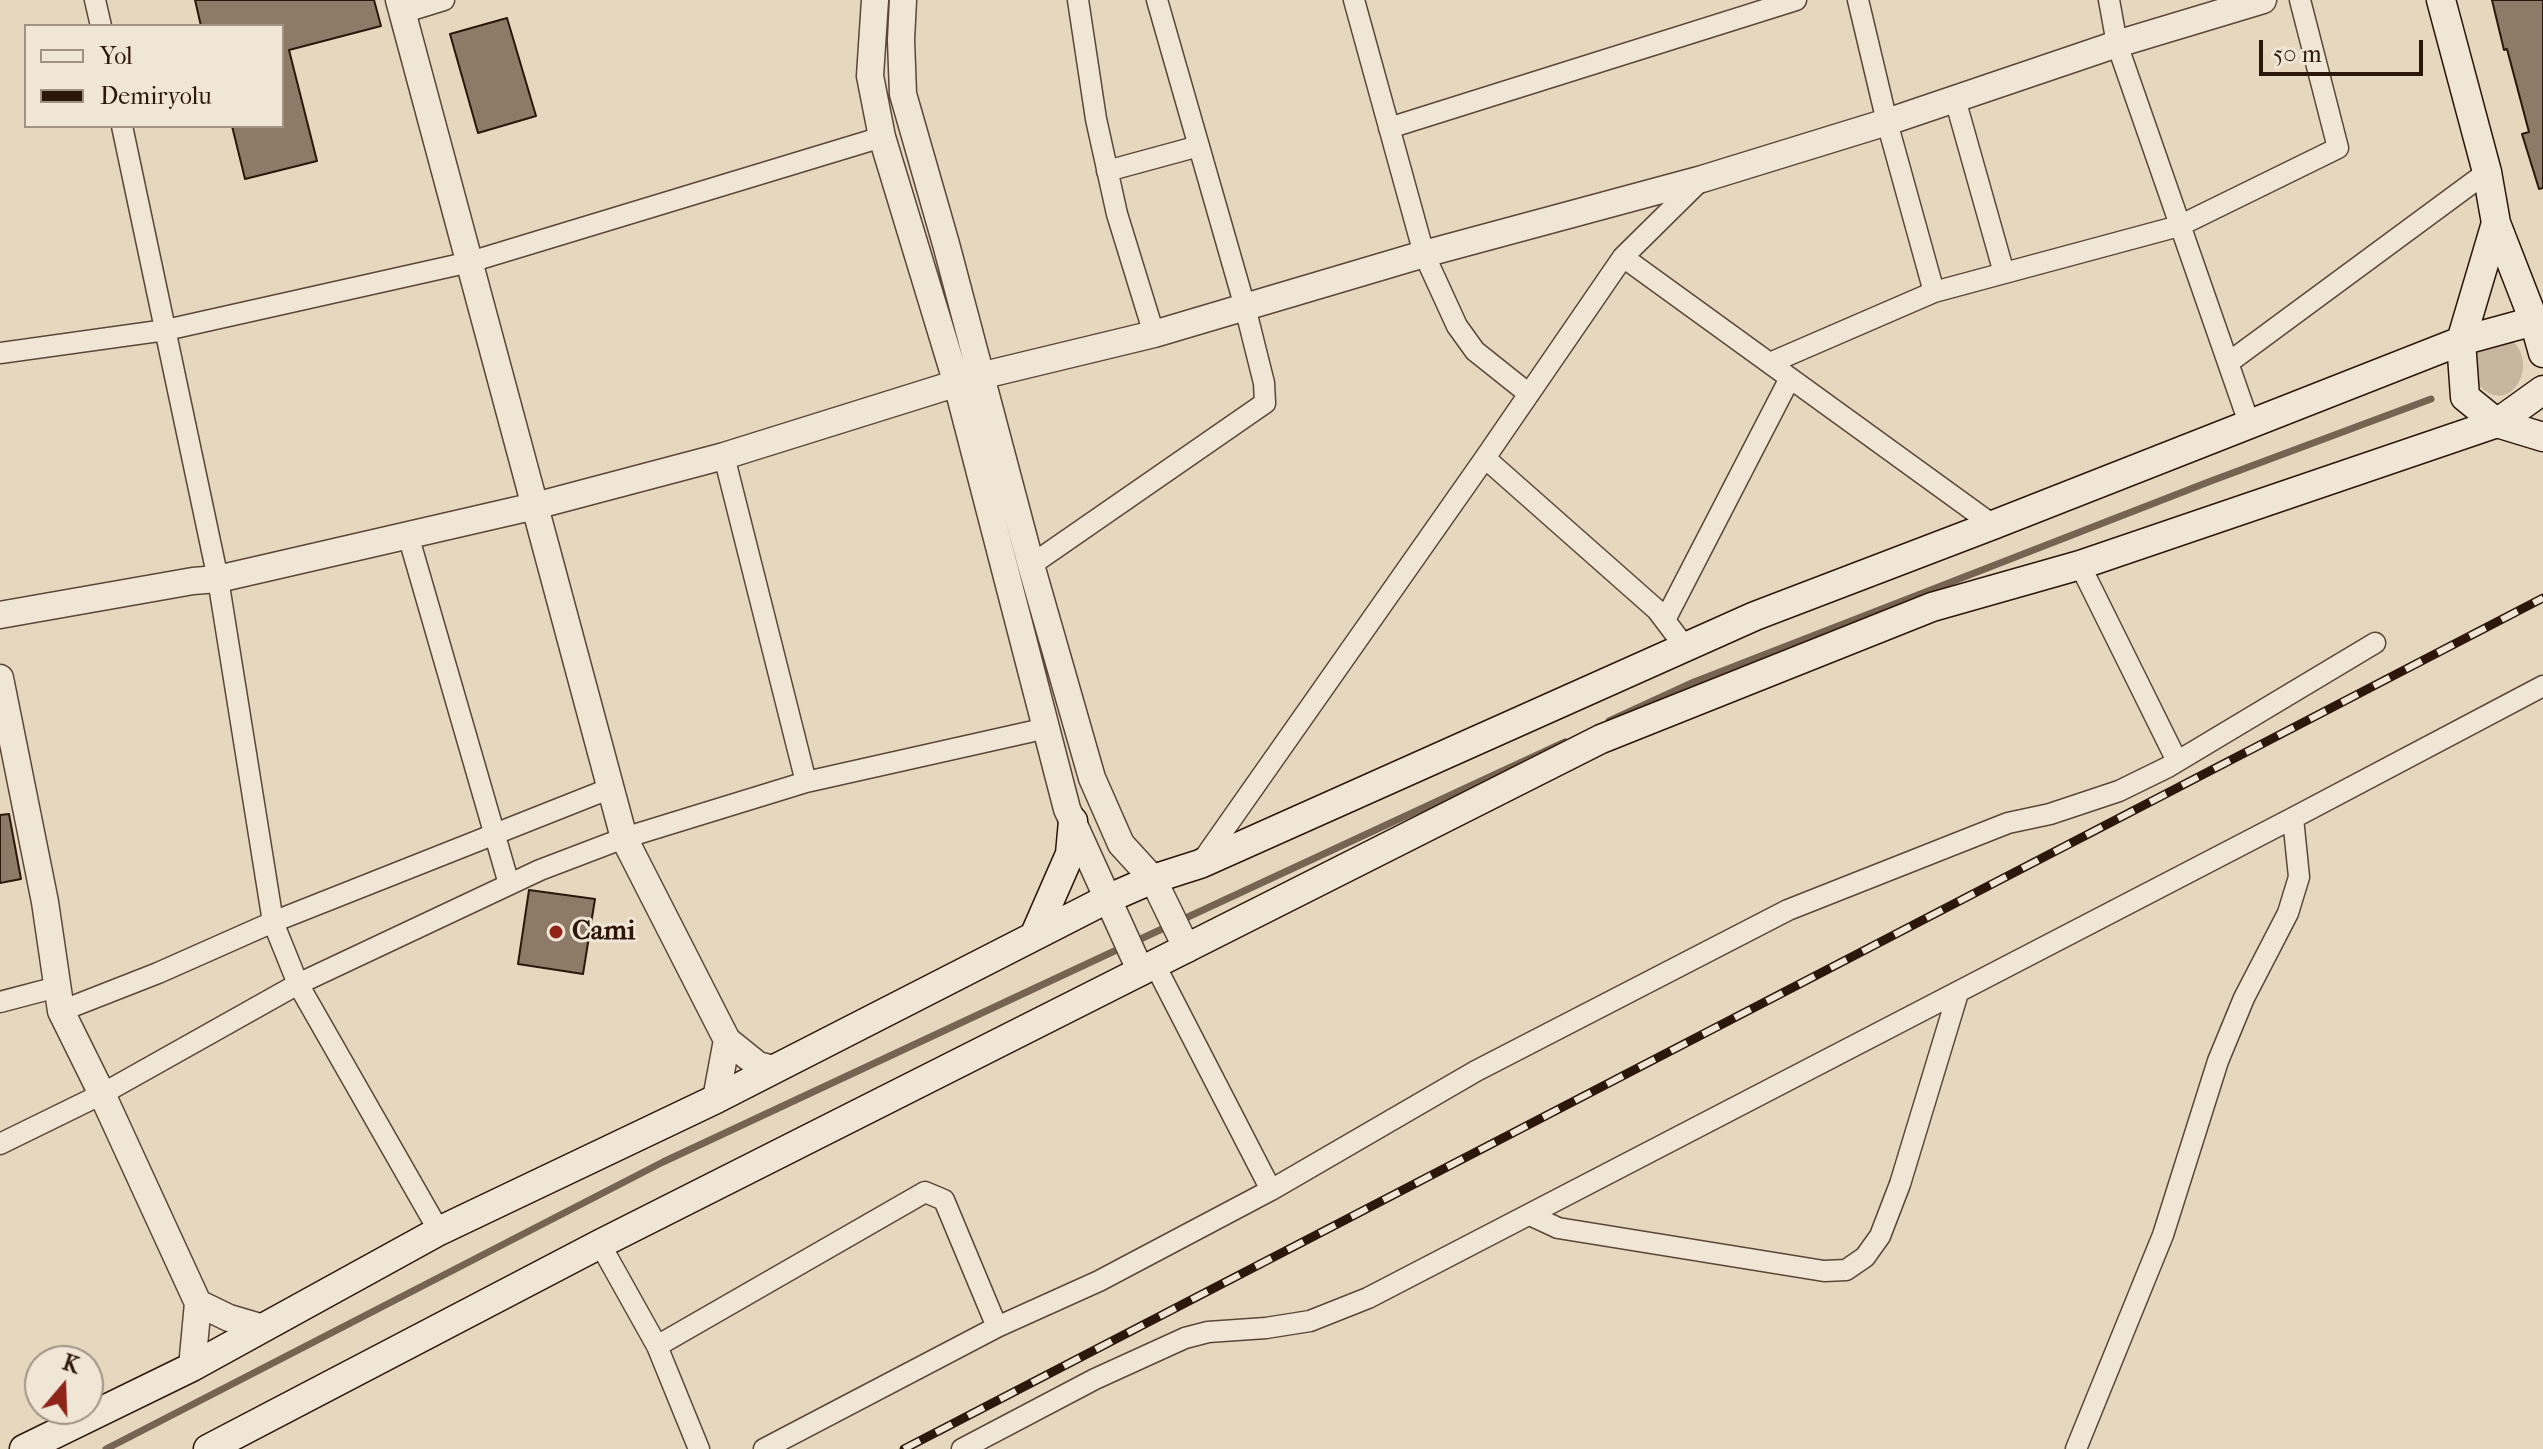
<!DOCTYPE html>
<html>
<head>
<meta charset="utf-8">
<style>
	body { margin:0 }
	#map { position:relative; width:2543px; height:1449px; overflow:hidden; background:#e6d8bf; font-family:"IM FELL French Canon",serif }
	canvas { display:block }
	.legend { position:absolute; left:24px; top:24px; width:260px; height:104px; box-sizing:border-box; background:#efe6d5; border:2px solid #a19384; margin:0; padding:10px 14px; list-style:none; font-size:24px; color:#2d160a }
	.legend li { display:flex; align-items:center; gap:16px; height:40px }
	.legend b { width:40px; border:2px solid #a19384 }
	.north { position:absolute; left:24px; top:1345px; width:80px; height:80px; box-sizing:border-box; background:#efe6d5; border:2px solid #a19384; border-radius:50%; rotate:19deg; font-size:22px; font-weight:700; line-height:32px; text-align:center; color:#2d160a }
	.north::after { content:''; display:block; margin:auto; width:28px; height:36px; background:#8f2418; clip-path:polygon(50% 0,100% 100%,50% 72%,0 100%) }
	.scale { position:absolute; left:2259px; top:40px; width:164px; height:36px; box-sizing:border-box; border:4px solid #2d160a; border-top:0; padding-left:10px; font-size:24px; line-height:28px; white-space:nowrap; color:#2d160a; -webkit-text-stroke:6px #efe6d5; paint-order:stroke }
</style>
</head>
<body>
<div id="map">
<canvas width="2543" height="1449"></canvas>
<ul class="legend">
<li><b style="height:10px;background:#efe6d5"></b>Yol</li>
<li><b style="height:10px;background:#2d160a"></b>Demiryolu</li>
</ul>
<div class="north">K</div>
<div class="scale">50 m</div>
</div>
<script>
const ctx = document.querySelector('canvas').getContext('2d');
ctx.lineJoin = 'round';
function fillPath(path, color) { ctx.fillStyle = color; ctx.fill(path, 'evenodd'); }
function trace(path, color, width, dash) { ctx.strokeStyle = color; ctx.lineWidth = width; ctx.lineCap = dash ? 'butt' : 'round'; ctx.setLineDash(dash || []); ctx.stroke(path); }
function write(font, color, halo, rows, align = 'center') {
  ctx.font = font + ' "IM FELL French Canon",serif'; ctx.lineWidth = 6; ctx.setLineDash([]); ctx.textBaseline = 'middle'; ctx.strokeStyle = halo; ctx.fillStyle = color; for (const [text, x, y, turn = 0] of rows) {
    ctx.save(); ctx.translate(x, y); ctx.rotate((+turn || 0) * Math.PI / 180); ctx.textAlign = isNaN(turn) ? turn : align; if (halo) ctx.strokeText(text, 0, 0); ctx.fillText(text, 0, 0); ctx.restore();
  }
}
fillPath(new Path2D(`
	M2509,338C2543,362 2509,423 2476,382C2474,345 2473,347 2509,338Z`), '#c7b7a0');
trace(new Path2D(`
	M1609,721L1694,682L2211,481L2431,399
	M1134,942L1565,742
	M106,1449L663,1162L1123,947`), '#766351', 7);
const building = new Path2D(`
	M195,0H374L381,26L289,50L317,161L245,179L232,126H282V26H201Z
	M2492,0H2543V188L2539,189L2522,134L2529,132L2507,49L2504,50Z
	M507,18L536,116L478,133L450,34Z
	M9,814L21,879L0,883V815Z
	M529,890L595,899L583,974L518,964Z`);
fillPath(building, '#8d7b68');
trace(building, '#2d160a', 2);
const minor = new Path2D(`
	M95,0L101,26
	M1078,0L1096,119L1117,214L1154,334
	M1354,0L1424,254L1457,326L1475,351L1529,394
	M1858,0L1887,122L1934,292
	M2109,0L2117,44L2249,423
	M402,13L444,0
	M1955,99L2004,273
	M122,126L218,579L273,922L298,984L439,1231
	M1389,128L1796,0
	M1107,171L1199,146
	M1623,257L1993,525
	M0,353L166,330L470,262L882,137
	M1770,363L1934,292L2179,226L2338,148L2300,0
	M2228,363L2487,172
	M724,456L806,782
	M1485,458L1657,610L1685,647
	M408,535L509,884
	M1031,565L1265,403L1264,383L1245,307L1157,0
	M2080,565L2177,761
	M1665,620L1790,378
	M1200,864L1485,458L1623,257L1702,179
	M0,1002L57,987
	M61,1011L158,973L273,922L611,788
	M0,1144L102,1094L298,984L540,870L624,838L806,782L1047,728
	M1271,1190L1476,1071L1788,910L2008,823L2050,814L2119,791L2168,767L2375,643
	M1530,1215L1558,1228L1824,1271L1846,1270L1865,1257L1880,1236L1900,1184L1958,993
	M600,1244L657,1346L699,1449
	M657,1346L925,1192L944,1200L997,1327
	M764,1449L997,1327L1099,1281L1271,1190L1155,965
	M962,1449L1095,1379L1185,1338L1208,1332L1266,1328L1310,1321L1368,1298L2293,818L2543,686
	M2076,1449L2163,1235L2218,1061L2244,998L2288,913L2299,877L2293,818`);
const tertiary = new Path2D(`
	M399,0L624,838L727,1040L758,1065L774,1069
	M875,0L870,76L882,137L957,384L1067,809L1141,972
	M903,0L901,40L903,94L946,244L1031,565L1092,778L1121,844L1153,879L1187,949
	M0,615L193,581L218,579L535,506L724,456L980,376L1154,334L1424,254L1702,179L1887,122L2117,44L2263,0
	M0,678L45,902L61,1011L102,1094L198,1303L192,1367
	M716,1099L727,1040
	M198,1303L229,1318L263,1328`);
const secondary = new Path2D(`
	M2441,0L2487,172L2496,223L2534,321L2543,353
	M2496,223L2461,341L2465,397L2497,423L2543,437
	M1035,934L1070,854L1073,821
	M24,1449L192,1367L439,1231L716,1099L1107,899L1153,879L1200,864L1755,616L1993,525L2461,341L2534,321
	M208,1449L600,1244L1601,739L1932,607L2080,565L2497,423L2543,390`);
trace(minor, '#5b4637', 23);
trace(tertiary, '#5b4637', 29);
trace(secondary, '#2d160a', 31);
trace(minor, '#efe6d5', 20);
trace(tertiary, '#efe6d5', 26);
trace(secondary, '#efe6d5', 28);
const rail = new Path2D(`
	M904,1449L2543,598`);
trace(rail, '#2d160a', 9);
trace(rail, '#efe6d5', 6, [18]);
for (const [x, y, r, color] of [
	[556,932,8,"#8f2418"]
]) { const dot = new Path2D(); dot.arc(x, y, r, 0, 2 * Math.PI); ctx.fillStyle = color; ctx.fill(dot); trace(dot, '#efe6d5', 3); }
write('bold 28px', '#2d160a', '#efe6d5', [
	["Cami",572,932]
], 'left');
</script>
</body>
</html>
